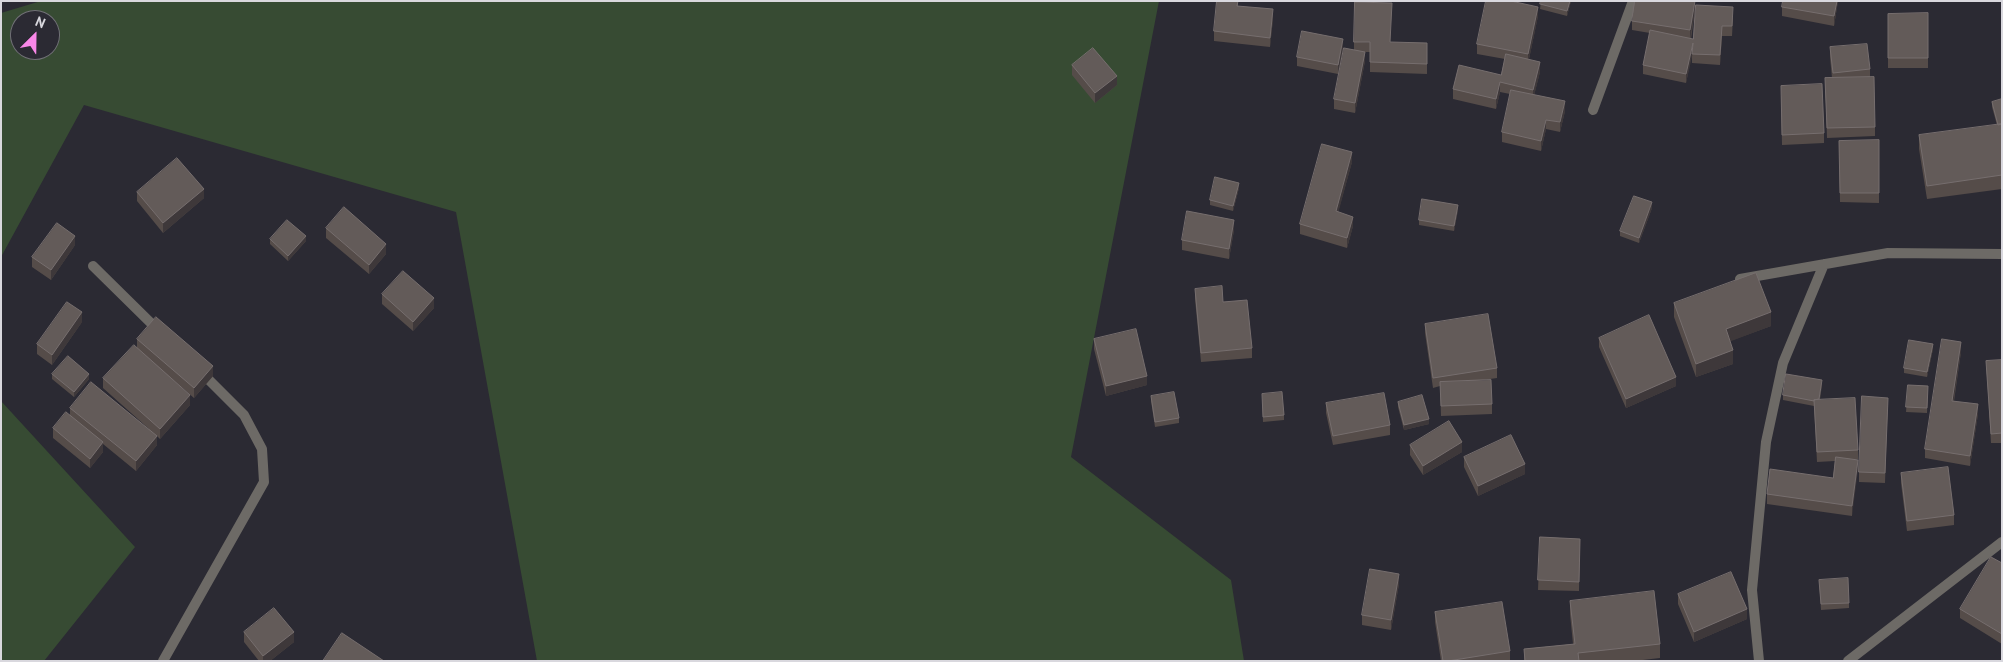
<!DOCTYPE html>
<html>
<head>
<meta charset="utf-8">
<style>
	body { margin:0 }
	#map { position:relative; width:2003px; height:662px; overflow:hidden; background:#2b2a33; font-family:"PT Sans",sans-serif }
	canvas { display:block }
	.frame { position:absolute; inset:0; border:2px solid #d9d8de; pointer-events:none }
	.north { position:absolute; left:10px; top:10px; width:50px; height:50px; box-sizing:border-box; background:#2b2a33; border:1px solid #717077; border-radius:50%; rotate:23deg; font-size:14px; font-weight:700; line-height:20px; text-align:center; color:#d9d8de }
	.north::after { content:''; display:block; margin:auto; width:18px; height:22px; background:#f987e8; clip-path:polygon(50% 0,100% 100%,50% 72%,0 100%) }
</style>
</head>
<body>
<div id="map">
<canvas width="2003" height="662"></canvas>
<div class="frame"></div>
<div class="north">N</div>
</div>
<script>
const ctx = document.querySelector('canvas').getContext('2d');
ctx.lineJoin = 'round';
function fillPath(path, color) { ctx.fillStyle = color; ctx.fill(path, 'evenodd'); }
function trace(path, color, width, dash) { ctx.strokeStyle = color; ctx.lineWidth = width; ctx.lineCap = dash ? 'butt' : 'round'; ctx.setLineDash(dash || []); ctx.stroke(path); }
fillPath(new Path2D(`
	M41,1H1159L1071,457L1231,580L1244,661H537L456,212L84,105L1,257V13ZM20,20H50V50H20Z
	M1,401L135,547L44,661H1Z`), '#374b33');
trace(new Path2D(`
	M1593,110L1633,1
	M93,266L159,331
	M1740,279L1888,253L2002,254
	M163,661L264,482L262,449L244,415L200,371
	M1759,661L1752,590L1766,442L1783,363L1824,264
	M1848,661L2002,542`), '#6d6a66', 10);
fillPath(new Path2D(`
	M1238,1V6L1273,19L1270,47L1214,41V31Z
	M1541,1H1571L1567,16L1540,9Z
	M1838,1L1834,26L1782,16V7Z
	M1925,1H1969V2Z
	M1695,10L1691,39H1693L1733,17L1732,36H1722L1720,65L1692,63V53L1686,83L1643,74V65L1650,33L1632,30V21Z
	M1928,13V68H1888V14Z
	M1538,16L1529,59L1540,72L1534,95L1565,111L1560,132L1546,129L1541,151L1502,142V132L1510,94L1500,92L1496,109L1453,99V89L1501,75L1505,59L1477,54V44Z
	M1354,42L1427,43V74L1370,72V52H1365V61L1355,113L1334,109V99L1354,50Z
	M1830,47L1870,69V77L1875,127V136L1827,138L1825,78H1832L1830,57Z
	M1343,48L1338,74L1297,66V57Z
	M1072,65L1117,85L1095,103L1072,75Z
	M1781,96L1824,133V143L1782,145Z
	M2002,99V189L1927,199L1919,149V135L1997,125L1992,107V102Z
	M1879,140V203L1840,202L1839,141Z
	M1352,162L1338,212L1353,226L1347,248L1300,234V224Z
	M1239,188L1233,211L1210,205V200Z
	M137,192L204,198L163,233L137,201Z
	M1652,208L1639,243L1620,236V231Z
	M1458,210L1454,231L1419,225V220Z
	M326,228L386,254L369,274L326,238Z
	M1234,230L1229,259L1182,250V240Z
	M270,239L306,241L288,261L270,244Z
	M75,245L51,280L32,267V257Z
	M1195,289L1252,348V358L1201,362L1195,299Z
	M382,294L434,308L413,331L382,304Z
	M1674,303L1771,326L1730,341L1733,364L1696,377L1674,317Z
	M82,322L52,365L37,354V344Z
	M1425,324L1497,368V378L1476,381L1492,404V414L1441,416L1440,386L1433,388L1425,333Z
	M1599,338L1676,386L1626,408L1599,347Z
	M137,339L213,376L194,398L172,379L190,405L160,439L157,436V445L136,471L103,444V452L90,468L53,438V428L70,415V408L149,429L103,388V378L137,347Z
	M1094,339L1147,385L1106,396L1094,349Z
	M1933,349L1927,377L1904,373V368Z
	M1961,352L1954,401L1978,414L1970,466L1925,458V449Z
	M2002,360V443H1991L1986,361Z
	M52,374L89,379L74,397L52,379Z
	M1822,385L1820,399L1858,450V459L1854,460L1852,516L1767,504V494L1833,478L1835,461L1817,462L1814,406L1783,400V395Z
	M1908,385L1928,386L1927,413L1906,412Z
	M1151,396L1179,418V423L1155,427L1151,401Z
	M1888,398L1885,483L1859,482V472Z
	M1262,399L1284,415V420L1263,422Z
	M1398,402L1429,424L1404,430L1398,407Z
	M1326,403L1390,425V435L1333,445L1326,413Z
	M1410,445L1462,452L1423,475L1410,455Z
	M1464,457L1525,474L1478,496L1464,467Z
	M1901,473L1954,515V525L1907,531L1901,483Z
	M1540,537L1580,539L1579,591L1538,590Z
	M2002,563V644L1960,618V609Z
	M1819,580L1849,603V608L1821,610Z
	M1399,584L1391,630L1362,625V615Z
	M1678,594L1747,619L1694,642L1678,604Z
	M1570,601L1660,644V658L1634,661H1524V649L1573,644L1570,614Z
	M1435,612L1510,651V661H1441L1435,622Z
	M244,632L294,642L270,661H259L244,642Z`), '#554c49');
fillPath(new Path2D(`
	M1570,1H1571L1567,16V11Z
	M1695,1V10L1690,40V30Z
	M1837,1H1838L1834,26V16Z
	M1538,7V16L1528,64V54Z
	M1273,9V19L1270,47V38Z
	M1722,26V36L1720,65V55Z
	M1343,39V48L1338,74V65Z
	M1693,43V52L1686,83V74Z
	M1365,52V61L1355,113V103Z
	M1540,62V72L1533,100V90Z
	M1117,76V85L1095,103V93Z
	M1500,82V92L1496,109V99Z
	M1565,101V111L1560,132V122Z
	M1546,120V129L1541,151V141Z
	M1352,152V162L1336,221V211Z
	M1239,183V188L1233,211V206Z
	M204,189V198L163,233V223Z
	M1652,202V208L1639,243V238Z
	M1458,205V210L1454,231V226Z
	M1353,217V226L1347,248V238Z
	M1234,220V230L1229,259V249Z
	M75,236V245L51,280V270Z
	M306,236V241L288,261V256Z
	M386,244V254L369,274V265Z
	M434,298V308L413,331V322Z
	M82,312V322L52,365V355Z
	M1771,312V326L1726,343V329Z
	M1961,342V352L1952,411V401Z
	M1933,344V349L1927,377V372Z
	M1733,350V364L1696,377V364Z
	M213,366V376L194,398V388Z
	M89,374V379L74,397V392Z
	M1147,376V385L1106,396V386Z
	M1676,377V386L1626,408V399Z
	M1822,380V385L1818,406V401Z
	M190,395V405L160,439V429Z
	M1978,404V414L1970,466V456Z
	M1429,419V424L1404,430V425Z
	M157,436V445L136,471V461Z
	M103,442V452L90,468V459Z
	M1462,442V452L1423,475V466Z
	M1858,460V470L1852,516V506Z
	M1525,464V474L1478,496V486Z
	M1399,574V584L1391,630V620Z
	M1747,609V619L1694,642V632Z
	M294,632V642L270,661H263V656Z`), '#3e383a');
const building = new Path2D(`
	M1217,1H1238L1237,6L1273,9L1270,38L1214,31Z
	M1486,1H1511L1538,7L1528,54L1477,44Z
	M1541,1H1570L1567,11L1540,4Z
	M1635,1H1695L1690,30L1632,21Z
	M1783,1H1837L1834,16L1782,7Z
	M1355,2L1392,3L1390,42L1427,43V64L1370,62V42H1354Z
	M1696,5L1733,7L1732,26H1722L1720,55L1692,54L1693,43L1686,74L1643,65L1650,30L1693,39Z
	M1928,13V58H1888V14Z
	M1302,31L1343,39L1338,65L1297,57Z
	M1867,44L1870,69L1833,73L1830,47Z
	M1093,48L1117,76L1095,93L1072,65Z
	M1344,48L1365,52L1355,103L1334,99Z
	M1506,54L1540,62L1533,90L1500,82L1496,99L1453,89L1459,65L1501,75Z
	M1874,77L1875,127L1827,128L1825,78Z
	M1822,84L1824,133L1782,135L1781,86Z
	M1511,90L1565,101L1560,122L1546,120L1541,141L1502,132Z
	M2002,99V124L1998,125L1992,102Z
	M2002,124V175L1927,186L1919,135Z
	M1879,140V193H1840L1839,141Z
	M1322,144L1352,152L1336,211L1353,217L1347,238L1300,224Z
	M177,158L204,189L163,223L137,192Z
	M1215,177L1239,183L1233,206L1210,200Z
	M1634,196L1652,202L1639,238L1620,231Z
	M1422,199L1458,205L1454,226L1419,220Z
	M344,207L386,244L369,265L326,228Z
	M1187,211L1234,220L1229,249L1182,240Z
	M287,220L306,236L288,256L270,239Z
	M57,223L75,236L51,270L32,257Z
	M403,271L434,298L413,322L382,294Z
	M1756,273L1771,312L1726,329L1733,350L1696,364L1674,303Z
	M1222,286L1223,302L1247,300L1252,348L1201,353L1195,289Z
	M67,302L82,312L52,355L37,344Z
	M1488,314L1497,368L1433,378L1425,324Z
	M1649,315L1676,377L1626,399L1599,338Z
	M156,317L213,366L194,388L137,339Z
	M1136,329L1147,376L1106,386L1094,339Z
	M1942,339L1961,342L1952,401L1978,404L1970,456L1925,449Z
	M1909,340L1933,344L1927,372L1904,368Z
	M134,345L190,395L160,429L103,378Z
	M68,356L89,374L74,392L52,374Z
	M2002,360V433L1991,434L1986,361Z
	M1786,374L1822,380L1819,399L1814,400V401L1783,395Z
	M1491,380L1492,404L1441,406L1440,382Z
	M91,382L157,436L136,461L70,408Z
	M1908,385L1928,386L1927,408L1906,407Z
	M1174,392L1179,418L1155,422L1151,396Z
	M1282,392L1284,415L1263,417L1262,394Z
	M1384,393L1390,425L1333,436L1326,403Z
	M1422,395L1429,419L1404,425L1398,402Z
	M1862,396L1888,398L1885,473L1859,472Z
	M1855,398L1858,450L1817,452L1814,400Z
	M66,412L103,442L90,459L53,428Z
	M1449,421L1462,442L1423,466L1410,445Z
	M1511,435L1525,464L1478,486L1464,457Z
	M1836,457L1858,460L1852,506L1767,494L1770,469L1833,478Z
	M1948,467L1954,515L1907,521L1901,473Z
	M1540,537L1580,539L1579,582L1538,580Z
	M1991,557L2002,563V634L1960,609Z
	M1370,569L1399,574L1391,620L1362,615Z
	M1731,572L1747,609L1694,632L1678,594Z
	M1848,578L1849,603L1821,604L1819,580Z
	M1654,591L1660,644L1578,653L1579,661H1525L1524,649L1575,644L1570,601Z
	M1502,602L1510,651L1448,661H1443L1435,612Z
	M274,608L294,632L263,656L244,632Z
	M342,633L384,661H323Z`);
fillPath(building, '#635b59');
trace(building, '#766e6e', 1);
</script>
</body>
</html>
